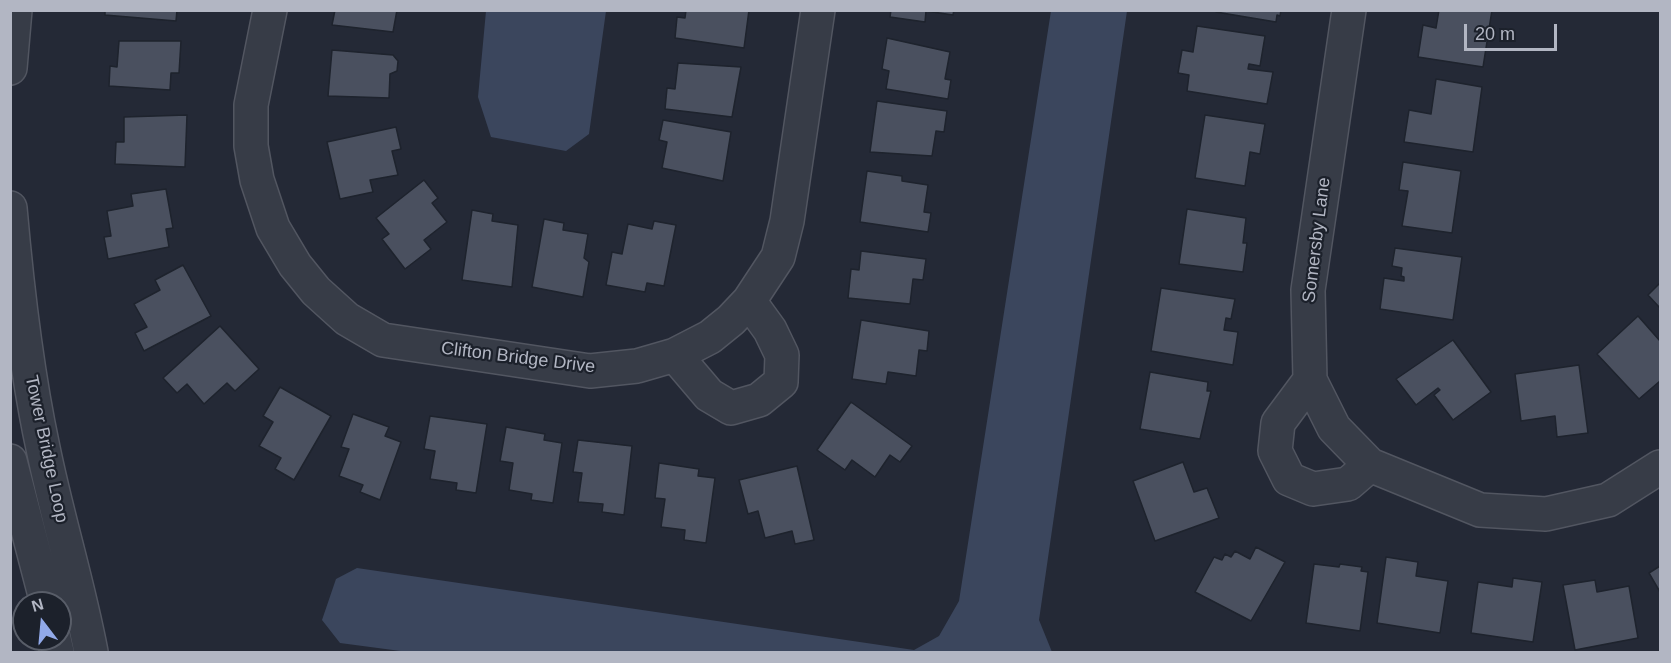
<!DOCTYPE html>
<html>
<head>
<meta charset="utf-8">
<style>
	body { margin:0 }
	#map { position:relative; width:1671px; height:663px; overflow:hidden; background:#242936; font-family:Arial,sans-serif }
	canvas { display:block }
	.frame { position:absolute; inset:0; border:12px solid #b2b6c3; pointer-events:none }
	.north { position:absolute; left:12px; top:591px; width:60px; height:60px; box-sizing:border-box; background:#1c212b; border:2px solid #585d68; border-radius:50%; rotate:344deg; font-size:16px; font-weight:700; line-height:24px; text-align:center; color:#b2b6c3 }
	.north::after { content:''; display:block; margin:auto; width:21px; height:27px; background:#91a9e9; clip-path:polygon(50% 0,100% 100%,50% 72%,0 100%) }
	.scale { position:absolute; left:1464px; top:24px; width:93px; height:27px; box-sizing:border-box; border:3px solid #b2b6c3; border-top:0; padding-left:8px; font-size:18px; line-height:21px; white-space:nowrap; color:#b2b6c3; -webkit-text-stroke:4px #1c212b; paint-order:stroke }
</style>
</head>
<body>
<div id="map">
<canvas width="1671" height="663"></canvas>
<div class="frame"></div>
<div class="north">N</div>
<div class="scale">20 m</div>
</div>
<script>
const ctx = document.querySelector('canvas').getContext('2d');
ctx.lineJoin = 'round';
function fillPath(path, color) { ctx.fillStyle = color; ctx.fill(path, 'evenodd'); }
function trace(path, color, width, dash) { ctx.strokeStyle = color; ctx.lineWidth = width; ctx.lineCap = dash ? 'butt' : 'round'; ctx.setLineDash(dash || []); ctx.stroke(path); }
function write(font, color, halo, rows, align = 'center') {
  ctx.font = font + ' Arial,sans-serif'; ctx.lineWidth = 4.5; ctx.setLineDash([]); ctx.textBaseline = 'middle'; ctx.strokeStyle = halo; ctx.fillStyle = color; for (const [text, x, y, turn = 0] of rows) {
    ctx.save(); ctx.translate(x, y); ctx.rotate((+turn || 0) * Math.PI / 180); ctx.textAlign = isNaN(turn) ? turn : align; if (halo) ctx.strokeText(text, 0, 0); ctx.fillText(text, 0, 0); ctx.restore();
  }
}
fillPath(new Path2D(`
	M486,11H606L589,134L566,151L491,137L478,97Z
	M1051,11H1127L1039,620L1052,652H408L340,643L322,620L336,579L357,568L914,650L939,636L959,601Z`), '#3b465d');
const building = new Path2D(`
	M105,10H177L176,21L105,15Z
	M335,10H397L393,32L332,25Z
	M686,10H749L744,48L675,38L677,17L685,18Z
	M891,10H954L953,15L926,11L925,22L890,17Z
	M1216,10H1281L1280,16L1277,15L1276,22L1216,12Z
	M1439,10H1492L1483,67L1418,57L1423,25L1436,28Z
	M1197,26L1265,36L1260,66L1249,64L1248,69L1273,72L1267,104L1187,91L1189,75L1178,73L1182,50L1193,52Z
	M887,38L950,52L945,79L951,80L948,99L886,89L889,71L882,69Z
	M119,41H181L179,73H171L170,90L109,86L110,66L117,67Z
	M332,50L393,55L398,61L397,71L390,74L389,98L328,96Z
	M678,63L741,67L732,117L665,109L667,88L675,89Z
	M1436,79L1482,87L1473,152L1404,142L1409,110L1431,114Z
	M877,101L947,111L944,132L936,131L932,156L870,152Z
	M187,115L185,167L115,164L116,142H124V117Z
	M1205,115L1265,124L1260,154L1250,152L1245,186L1195,178Z
	M663,120L731,132L723,181L662,168L667,142L659,140Z
	M396,127L401,149L392,151L398,175L370,180L373,192L340,199L327,142Z
	M1403,162L1461,171L1452,233L1402,226L1408,191L1399,190Z
	M867,171L902,176V181L928,185L924,212L931,213L928,232L860,222Z
	M424,180L438,198L432,203L447,222L424,240L431,249L405,269L382,239L389,234L376,218Z
	M166,189L173,228L166,229L169,247L108,259L104,237L111,236L107,211L133,206L131,194Z
	M1187,209L1246,218L1243,243H1247L1243,272L1179,264Z
	M472,210L493,214L492,221L518,225L512,287L462,280Z
	M544,219L564,223L563,230L588,234L584,258L589,262L583,297L532,287Z
	M654,221L676,225L664,286L647,283L645,292L606,285L612,252L622,254L628,224L652,229Z
	M1395,248L1462,257L1453,320L1380,309L1384,278L1404,281V277L1401,276L1402,268L1392,266Z
	M861,251L926,259L923,280L913,279L910,304L848,298L851,269L859,270Z
	M183,265L211,316L144,351L135,333L147,327L134,304L160,290L155,280Z
	M1660,283V308L1648,295Z
	M1161,288L1235,299L1231,319L1226,318L1224,330L1238,332L1233,365L1151,351Z
	M1638,316L1660,341V381L1639,399L1597,354Z
	M861,320L929,331L927,351L919,350L916,376L888,372L886,384L852,379Z
	M220,326L259,369L235,391L227,383L204,404L187,384L177,393L163,378Z
	M1453,340L1491,392L1453,420L1434,395L1440,390L1438,388L1416,405L1396,379Z
	M1579,365L1588,433L1557,437L1555,416L1521,421L1515,374Z
	M1150,372L1208,382L1207,391H1211L1200,439L1140,429Z
	M280,387L331,416L294,480L275,469L281,458L259,446L273,422L263,416Z
	M851,402L912,446L900,462L890,455L875,477L852,460L845,470L817,450Z
	M353,414L389,427L385,436L401,442L380,500L360,492L363,485L339,476L349,449L341,447Z
	M430,416L487,424L476,493L456,490L457,483L430,479L435,451L424,449Z
	M506,427L545,434L544,440L562,443L553,503L531,500L532,494L509,490L513,463L500,461Z
	M578,440L632,446L624,515L602,512L603,504L578,502L582,473L573,472Z
	M1183,462L1194,492L1207,488L1219,518L1155,541L1133,481Z
	M659,463L699,469L698,476L715,478L706,543L684,540L685,530L661,527L665,499L655,498Z
	M797,466L814,540L795,544L792,531L765,538L758,511L748,514L739,480Z
	M1256,547L1285,562L1251,621L1195,592L1214,557L1222,560L1225,554L1231,557L1235,551L1250,559Z
	M1386,557L1418,562L1416,576L1448,581L1440,633L1377,623Z
	M1314,564L1339,567L1340,564L1362,567L1361,571L1368,572L1360,631L1306,623Z
	M1660,566V592L1649,573Z
	M1513,578L1542,582L1533,642L1471,633L1478,582L1512,587Z
	M1595,580L1597,592L1629,586L1638,638L1575,650L1563,585Z`);
fillPath(building, '#4a505f');
trace(building, '#1e232d', 1.5);
const minor = new Path2D(`
	M270,10L251,105V146L257,180L273,228L295,265L316,291L347,319L383,340L590,371L637,366L675,355L710,337L731,320L749,301L778,257L787,221L818,10
	M1349,10L1308,290L1310,380L1334,428L1370,465L1480,510L1546,514L1608,500L1660,467
	M10,68L15,10
	M10,208C17,288 26,369 43,448C57,517 78,583 91,652
	M675,355L709,395L731,408L759,400L781,382L782,355L770,330L749,301
	M1310,380L1278,423L1275,451L1289,479L1313,489L1348,484L1370,465
	M10,461L47,603
	M54,639L57,652`);
trace(minor, '#525661', 36);
trace(minor, '#373c47', 33);
write('18px', '#b2b6c3', '#1c212b', [
	["Somersby Lane",1317,240,-83],
	["Clifton Bridge Drive",518,358,7],
	["Tower Bridge Loop",46,449,78]
]);
</script>
</body>
</html>
